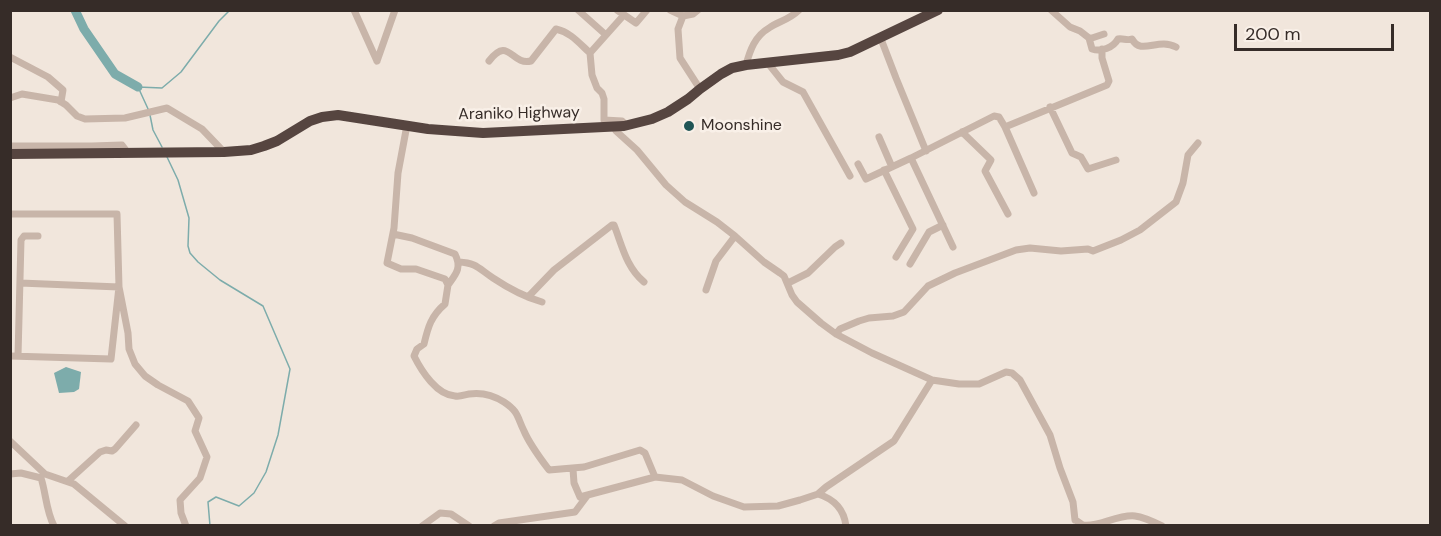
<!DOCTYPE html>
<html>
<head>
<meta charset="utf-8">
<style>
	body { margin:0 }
	#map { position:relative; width:1441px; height:536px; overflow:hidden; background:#f1e6dc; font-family:"DM Sans",sans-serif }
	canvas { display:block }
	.frame { position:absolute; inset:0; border:12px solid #362c28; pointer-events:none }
	.scale { position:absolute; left:1234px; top:24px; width:160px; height:27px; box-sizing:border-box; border:3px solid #362c28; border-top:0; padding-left:8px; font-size:18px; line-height:21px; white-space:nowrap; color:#362c28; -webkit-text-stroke:4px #f9f0e8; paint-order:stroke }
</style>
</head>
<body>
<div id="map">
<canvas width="1441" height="536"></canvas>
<div class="frame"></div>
<div class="scale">200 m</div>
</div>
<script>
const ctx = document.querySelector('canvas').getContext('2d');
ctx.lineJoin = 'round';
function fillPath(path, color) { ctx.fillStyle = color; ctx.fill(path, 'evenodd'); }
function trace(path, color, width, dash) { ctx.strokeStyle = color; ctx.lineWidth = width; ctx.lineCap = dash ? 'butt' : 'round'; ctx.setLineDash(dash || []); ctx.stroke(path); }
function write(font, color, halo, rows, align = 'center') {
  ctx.font = font + ' "DM Sans",sans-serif'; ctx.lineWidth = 5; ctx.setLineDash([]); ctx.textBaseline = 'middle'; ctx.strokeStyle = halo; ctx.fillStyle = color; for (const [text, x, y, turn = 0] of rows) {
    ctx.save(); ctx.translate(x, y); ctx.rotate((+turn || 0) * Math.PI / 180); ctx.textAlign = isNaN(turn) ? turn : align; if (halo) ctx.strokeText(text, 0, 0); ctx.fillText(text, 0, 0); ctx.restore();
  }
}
fillPath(new Path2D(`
	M66,367L81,372L79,389L74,392L59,393L54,373Z`), '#7dacab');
trace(new Path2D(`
	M138,87L149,111
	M138,87L162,88L181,72L219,21L230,10
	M150,115L153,130L162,147
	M167,157L178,180L189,218L188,246L190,253L198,262L220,280L263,306L290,369L278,435L266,472L254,493L239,506L216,497L208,502L210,526`), '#7dacab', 1.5);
trace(new Path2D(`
	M75,10L84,29L115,74L138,87`), '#7dacab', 9);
trace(new Path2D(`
	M354,10L377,61
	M578,10L606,35
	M617,10L636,23L647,10
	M670,10L683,16
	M698,10L693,14L683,16L678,29L680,58L700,89
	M1051,10L1070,27L1080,31L1089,38H1092L1104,34
	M623,16L590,53L592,75L597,88L602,93L604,99V120L622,121L624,123V126
	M1089,38L1092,49C1101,52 1113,48 1118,39C1123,38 1127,41 1132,39C1141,56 1158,37 1176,47
	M881,39L896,78L926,151
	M10,57L48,77L63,90L61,102
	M377,61L395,10
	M489,61C509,35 511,66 531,61L556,29C570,32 579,43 590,53
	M767,62L783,82L803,92L850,176
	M746,65C750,50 755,36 769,28C779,21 789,20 799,10
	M10,98L22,94L58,100L66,105L77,116L85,119L125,118L167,108L202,129L224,152
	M1050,107L1072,153L1081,157L1088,169L1116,160
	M407,125L398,173L394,228L387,263L401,269H416L445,279L448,285L445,304C431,316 428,327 424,344L417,349L414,356C422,372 437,395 455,396C460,397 464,395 469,394C482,392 493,395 504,402C519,412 517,417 524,431C530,445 540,458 549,470L584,467L640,450L645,453L655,477
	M614,127L616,131L637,150L666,185L685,202L717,222L735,236L764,262L780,273L784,276L792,295L797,302L821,323L836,334L872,353L932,380L959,384H979L1006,372L1012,373L1020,380L1050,435L1060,468L1073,502L1075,520C1076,520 1081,524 1083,525C1097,528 1118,514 1135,516C1144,517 1154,522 1162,526
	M962,132L991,160L985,171L1008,214
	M879,137L892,167
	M10,146H92L122,145L128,153
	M911,158L953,247
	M858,164L866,179L911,158L994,116L999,117L1005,127
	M884,170L913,229L896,257
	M1034,193L1005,127L1107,85L1109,81L1102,58V49
	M10,214H117L119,287L111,359L10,356
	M393,234L412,238L455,254C462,268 456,274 448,285
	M459,262C477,263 479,269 493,278C508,288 525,297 542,302
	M910,264L929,232L943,225
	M20,283L119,287L128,333L129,349L135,364L145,376L158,385L188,401L199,418L195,431L207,457L200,478L180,500L181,513L186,526
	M788,283L808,273L835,247L841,243
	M706,290L716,261L735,236
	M528,297L554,270L612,225H614C622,245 626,267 644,282
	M836,334L840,329L859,321L869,318L893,316L904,312L928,286L955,273L1016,250L1030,248L1061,251L1088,249L1093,251L1121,240L1140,230L1176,202L1183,183L1188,155L1198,143
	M18,356L21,240L24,236H38
	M10,441L45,474L74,484L125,526
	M573,469L574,483L580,497L655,477L682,480L713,496L744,507L778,506L800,500L818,494L826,487L894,441L932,380
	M10,474L21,473L41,478
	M41,478C46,493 46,511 54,526
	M68,481L100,452L106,450L112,451L115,449L136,425
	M818,494C834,499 844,509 846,526
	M422,526L440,513L451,514L469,526
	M494,526L499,523L575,512L587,496`), '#c8b5a9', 7);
trace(new Path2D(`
	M10,154L224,152L251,150L264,146L277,141L310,121L322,117L338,115L428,129L483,133L624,126L652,119L668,112L688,99L700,89L721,74L732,68L746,65L838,55L850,52L938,10`), '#564540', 10);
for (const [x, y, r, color] of [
	[689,126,6,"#205555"]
]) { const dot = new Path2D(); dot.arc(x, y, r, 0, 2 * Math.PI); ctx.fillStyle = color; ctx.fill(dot); trace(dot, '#f9f0e8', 2); }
write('16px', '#362c28', '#f9f0e8', [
	["Araniko Highway",519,114,-1]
]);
write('16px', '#362c28', '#f9f0e8', [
	["Moonshine",701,126]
], 'left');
</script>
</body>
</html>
